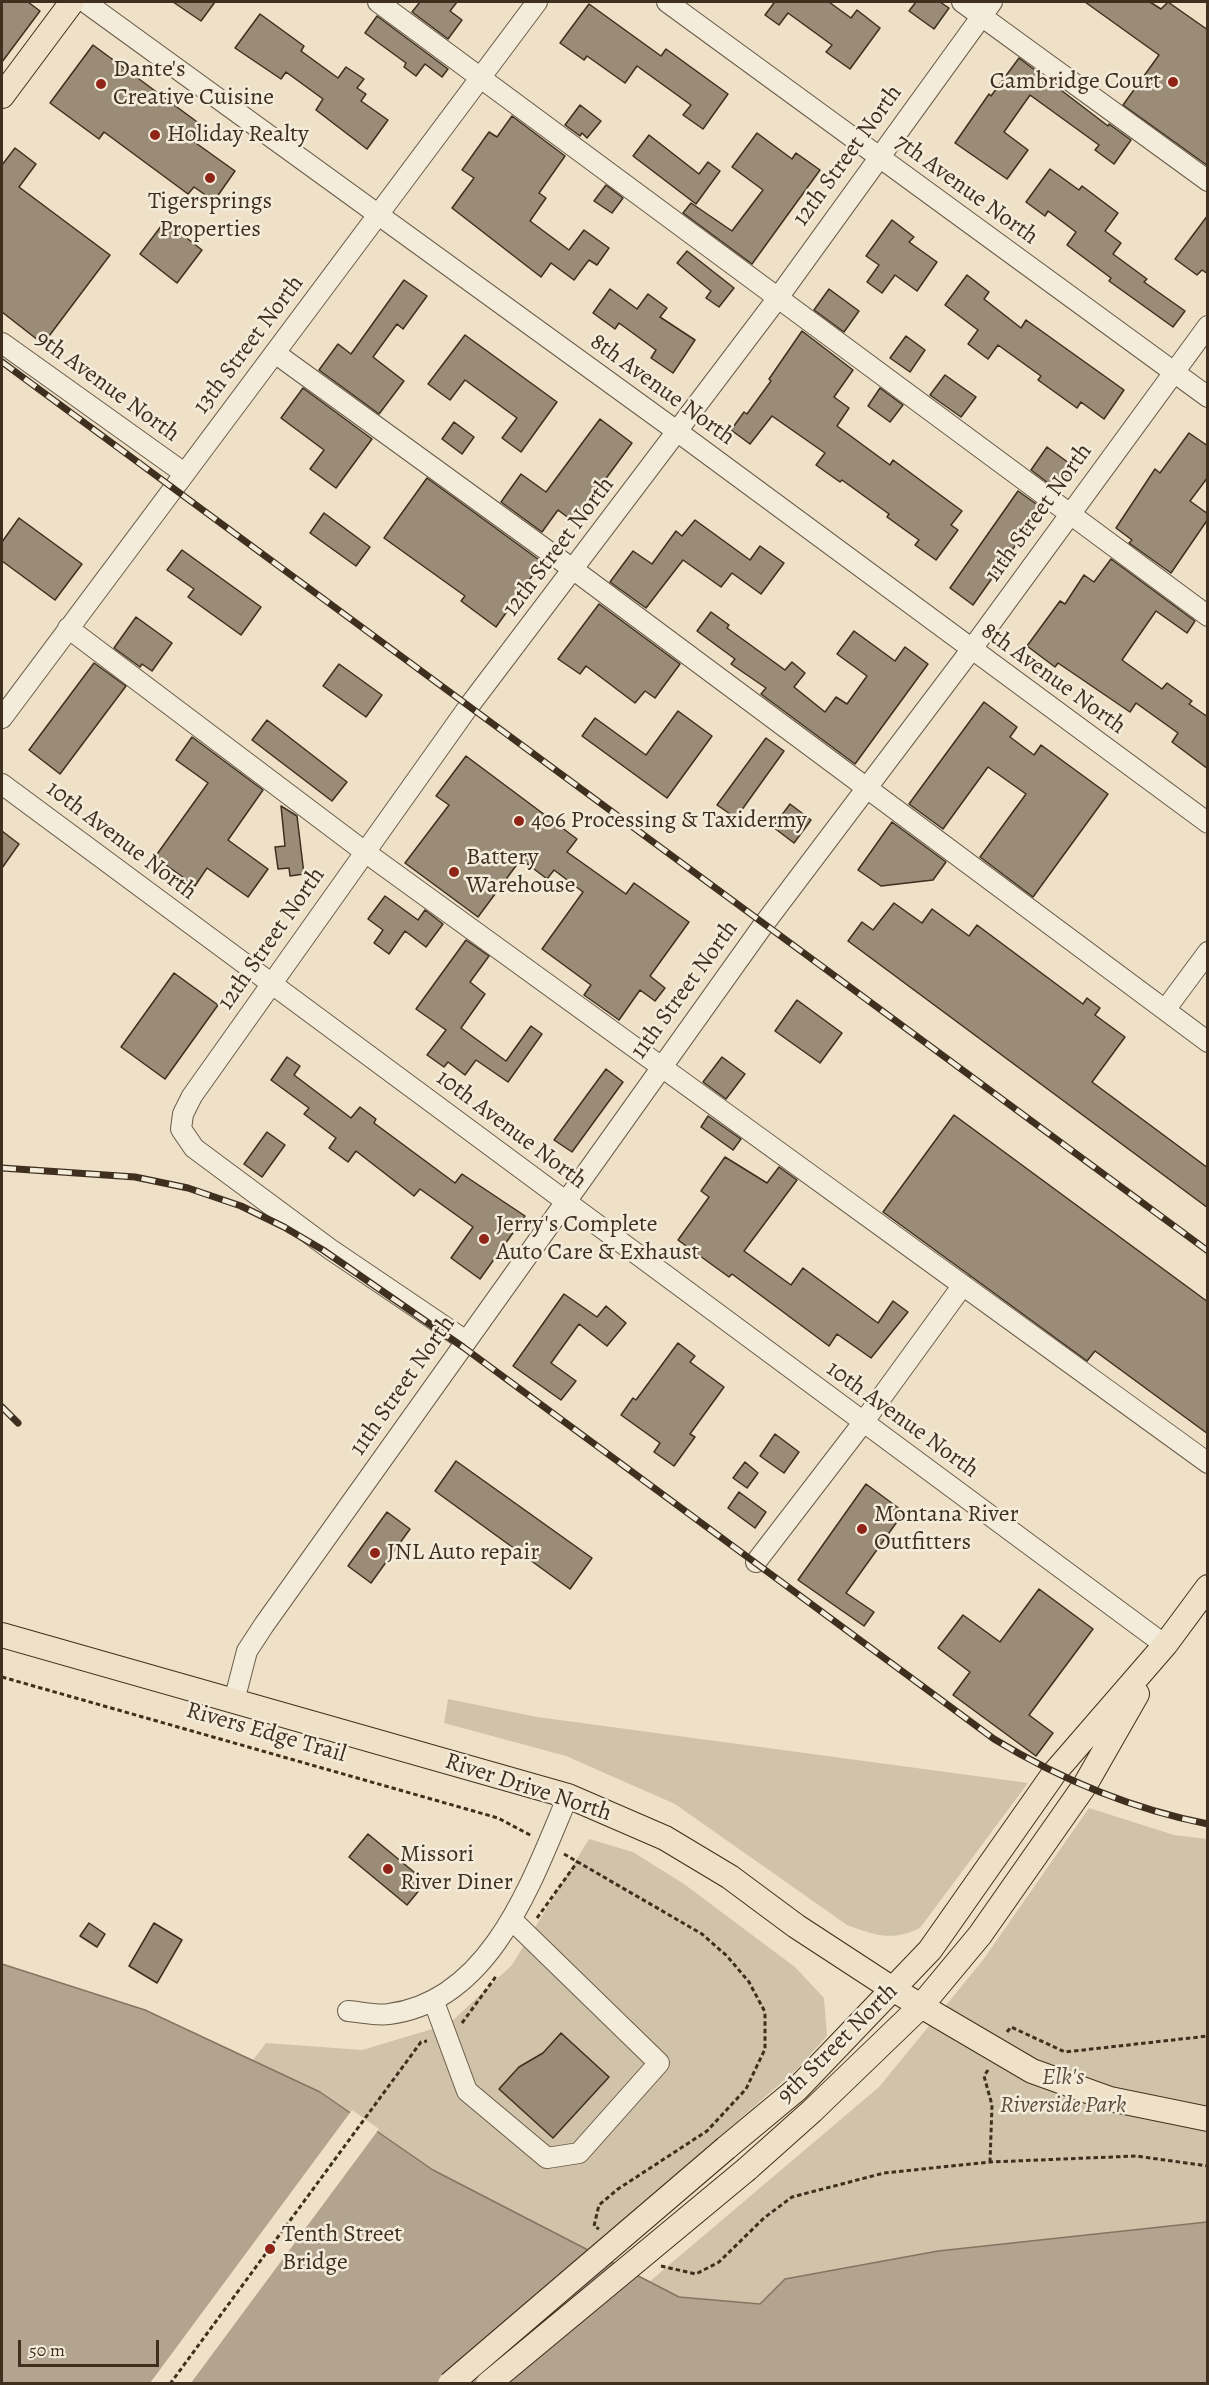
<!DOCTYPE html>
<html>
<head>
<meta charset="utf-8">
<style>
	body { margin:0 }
	#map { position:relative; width:1209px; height:2385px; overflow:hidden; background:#eee1c7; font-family:Alegreya,serif }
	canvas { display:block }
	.frame { position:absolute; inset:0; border:3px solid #3f2f1f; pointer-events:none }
	.scale { position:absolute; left:18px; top:2340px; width:141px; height:27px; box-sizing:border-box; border:3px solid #3f2f1f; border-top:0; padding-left:8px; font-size:18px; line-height:21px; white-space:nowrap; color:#3f2f1f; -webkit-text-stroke:4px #f4ecdb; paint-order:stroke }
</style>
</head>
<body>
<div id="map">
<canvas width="1209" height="2385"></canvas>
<div class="frame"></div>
<div class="scale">50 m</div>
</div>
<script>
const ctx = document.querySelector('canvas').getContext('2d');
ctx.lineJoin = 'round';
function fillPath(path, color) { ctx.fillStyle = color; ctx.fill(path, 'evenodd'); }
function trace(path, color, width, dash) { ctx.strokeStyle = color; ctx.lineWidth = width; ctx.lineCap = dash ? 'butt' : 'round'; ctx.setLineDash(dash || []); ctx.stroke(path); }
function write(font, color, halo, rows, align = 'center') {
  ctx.font = font + ' Alegreya,serif'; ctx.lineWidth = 5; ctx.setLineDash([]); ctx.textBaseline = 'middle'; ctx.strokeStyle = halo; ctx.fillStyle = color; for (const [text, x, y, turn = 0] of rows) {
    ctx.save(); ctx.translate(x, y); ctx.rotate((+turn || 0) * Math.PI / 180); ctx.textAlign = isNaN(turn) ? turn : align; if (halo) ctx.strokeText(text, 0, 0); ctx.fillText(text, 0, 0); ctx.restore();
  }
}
fillPath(new Path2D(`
	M448,1699L537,1717L1028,1783L920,1928C891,1942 875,1935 847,1925L675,1804L566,1756L444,1723Z
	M1089,1808L1174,1835L1207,1839V2222L938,2251L785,2279L760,2304L679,2297L649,2282L879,2087L983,1960Z
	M589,1839L633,1852L684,1884L795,1967L824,1998L827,2036L798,2068L590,2251L433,2170L320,2092L253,2060L266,2043L362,2050L449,2024L512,1965Z`), '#d0c3aa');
const water = new Path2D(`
	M2,1964L145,2010L320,2092L433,2170L679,2297L760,2304L785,2279L938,2251L1207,2222V2383H2Z`);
fillPath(water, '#b2a48e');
trace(water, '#847562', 1.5);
fillPath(new Path2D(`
	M352,2110L379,2129L191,2383H150Z`), '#eee1c7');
const building = new Path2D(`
	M2,2H28L40,11L2,62Z
	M173,2H215L201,21Z
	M420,2H457L450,11L462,20L448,39L412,12Z
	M772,2H829L851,18L857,10L880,28L850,69L826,52L832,45L788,13L779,25L765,15L774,3Z
	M916,2H940L949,8L934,29L909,11Z
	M1085,2H1150L1161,9L1168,2L1208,30V166L1123,105L1159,55Z
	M589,4L661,56L666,49L728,94L703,129L683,115L691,105L637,66L625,83L587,56L584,60L560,43Z
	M260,14L304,46L301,51L338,78L346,67L364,79L357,88L366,94L361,101L388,120L367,149L316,110L323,99L286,72L281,79L235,48Z
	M377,16L448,69L442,77L425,64L416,76L404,67L406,63L365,33Z
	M93,45L204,127L193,141L235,171L214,201L194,187L188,194L104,132L99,139L50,103Z
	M1019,58L1108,126L1109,124L1131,140L1114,164L1095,150L1099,145L1030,95L1004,132L1028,150L1007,179L955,143L989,94L991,96Z
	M580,105L601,121L587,138L582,133L580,136L565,125Z
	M512,116L565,156L539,193L546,198L530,221L569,250L584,230L609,248L597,265L589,260L574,280L551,263L541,277L452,208L474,178L462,170L489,132L497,137Z
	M757,133L792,159L796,153L820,170L752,264L683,213L691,203L732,231L763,190L732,167Z
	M649,135L699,174L708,162L720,171L696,204L633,156Z
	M15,148L36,164L19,187L110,255L43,344L2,312V165Z
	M1050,169L1079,190L1082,186L1118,213L1105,231L1121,243L1113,254L1147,279L1144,282L1185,311L1173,327L1109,281L1111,278L1067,245L1076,232L1048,211L1045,216L1026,202Z
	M606,185L623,198L612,213L594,201Z
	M1208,215V274L1202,270L1197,275L1175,259Z
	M892,220L914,237L909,242L937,262L917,291L895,275L882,293L867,282L879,265L866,256Z
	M165,221L202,250L177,283L140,254Z
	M687,251L734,288L719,307L706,298L711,291L677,263Z
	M967,275L989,292L984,299L1021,328L1026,320L1124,390L1104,419L1081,402L1077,408L1038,380L1041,376L998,345L988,359L968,344L978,330L945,305Z
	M404,280L427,296L403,329L397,324L373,357L404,381L379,414L319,370L338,344L351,354Z
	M610,289L637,309L648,294L667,308L660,317L695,340L673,373L651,358L656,350L619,323L615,329L593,313Z
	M829,289L859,311L844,332L814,310Z
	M802,331L853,370L834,397L849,408L837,426L890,465L893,460L962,511L951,525L958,530L936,560L915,545L919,540L887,517L889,514L842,480L840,482L816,465L825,453L772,416L750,444L731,430L744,412L747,414L771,381L769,379Z
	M465,335L557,402L521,452L502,438L517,418L465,380L450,400L428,384Z
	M906,336L925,350L910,372L890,358Z
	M945,375L976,397L961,417L930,395Z
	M303,388L372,439L336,488L310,469L324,450L281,418Z
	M880,388L903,405L890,422L868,406Z
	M600,419L632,443L574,522L558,510L542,532L501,502L521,474L546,492Z
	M454,422L474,437L462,454L442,439Z
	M1189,433L1208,446V477L1190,501L1208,514V519L1171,573L1129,543L1132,540L1116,528L1155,469L1160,473Z
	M1047,447L1073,466L1056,489L1031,470Z
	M427,478L542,562L496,627L461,601L465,596L384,538Z
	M1018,491L1042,508L973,605L950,588Z
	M324,513L370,547L356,566L310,533Z
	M19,518L82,564L55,600L2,561V542Z
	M695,520L750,560L760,546L784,563L761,594L732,573L721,587L683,560L646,608L610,582L633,551L652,564L676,531L682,536Z
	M182,550L261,607L241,635L188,597L194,589L167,570Z
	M1111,559L1195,621L1187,633L1156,611L1122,660L1162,689L1167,683L1192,701L1189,704L1208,717V769L1172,742L1178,733L1136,703L1130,712L1058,663L1055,667L1027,646L1060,601L1065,604L1084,575L1094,582Z
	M599,604L680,664L655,698L645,691L635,703L586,666L580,674L558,659Z
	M711,612L729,625L727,628L785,670L792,662L805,673L794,687L825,712L836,697L847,704L867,676L837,654L854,631L895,661L905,647L928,664L855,764L761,694L766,688L731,664L735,659L697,631Z
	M136,617L172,643L152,671L142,664L140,667L114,648Z
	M94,663L126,686L60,774L29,750Z
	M339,664L382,695L366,717L323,686Z
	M984,702L1017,727L1010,737L1034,755L1041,745L1108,794L1033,897L980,857L1026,794L988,767L943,829L909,804Z
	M678,711L712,736L667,798L582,736L595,718L646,755Z
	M267,720L347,782L332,801L252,740Z
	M192,737L263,790L228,840L268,869L248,897L207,868L195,886L155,857L208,783L176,760Z
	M766,738L784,751L736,818L717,805Z
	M466,756L577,839L567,852L626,894L634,883L689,922L650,976L665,988L655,1001L640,990L619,1020L584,995L591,985L542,949L583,892L554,870L547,879L521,859L478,917L405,863L449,805L436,796Z
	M790,804L811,820L794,843L773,827Z
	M281,806L297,816L304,874L290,876L289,868L278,869L275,847L285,846Z
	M892,822L946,862L933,880L881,886L858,870Z
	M2,831L19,844L2,868Z
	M385,896L418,920L425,910L443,924L426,947L405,931L389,954L374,943L383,930L368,919Z
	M894,903L922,923L932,909L969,936L977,925L1083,1004L1087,998L1100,1008L1095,1015L1125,1037L1092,1082L1208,1168V1208L848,941L862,922L873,930Z
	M466,940L489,956L470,982L485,994L461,1028L506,1061L531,1026L542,1034L508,1082L476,1060L465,1075L448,1062L444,1067L427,1055L446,1030L416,1009Z
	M174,973L218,1005L165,1079L121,1047Z
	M797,1000L842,1033L820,1063L775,1031Z
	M287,1057L300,1066L294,1075L351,1118L360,1107L376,1119L374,1123L455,1183L462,1174L525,1216L480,1279L451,1258L473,1227L420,1189L414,1196L356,1151L348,1162L329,1148L336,1138L304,1114L309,1108L271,1080Z
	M722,1057L745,1074L726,1099L703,1082Z
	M606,1069L623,1082L572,1152L554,1140Z
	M954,1115L1208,1302V1434L1095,1351L1087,1361L883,1212Z
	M708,1116L741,1139L733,1150L701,1127Z
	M267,1132L285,1145L262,1177L244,1164Z
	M725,1157L767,1183L779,1167L797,1180L744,1251L791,1285L803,1268L878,1323L893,1301L908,1312L871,1358L837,1334L829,1346L732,1274L729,1277L678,1240L709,1197L701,1191Z
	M564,1294L597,1317L606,1306L626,1323L607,1346L579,1324L551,1363L576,1381L561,1400L513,1366Z
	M678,1343L695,1356L690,1362L724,1387L690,1434L695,1437L674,1466L654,1452L660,1443L621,1415L633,1398L636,1400Z
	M775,1434L799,1452L784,1473L760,1456Z
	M456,1461L592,1558L570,1589L435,1491Z
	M745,1462L758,1473L747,1488L733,1478Z
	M866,1484L904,1512L846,1593L874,1612L864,1626L798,1580Z
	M739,1492L766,1512L755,1528L728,1508Z
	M387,1512L410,1529L371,1583L348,1566Z
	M1039,1589L1093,1629L1029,1715L1053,1733L1036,1756L953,1695L970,1672L938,1648L963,1615L1000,1642Z
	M368,1834L426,1882L407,1905L349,1857Z
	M89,1923L105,1934L97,1947L80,1936Z
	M154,1923L182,1940L157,1983L129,1966Z
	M561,2033L609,2077L553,2138L499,2089L519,2067L543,2053Z`);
fillPath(building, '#9a8c76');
trace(building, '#3f2f1f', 1.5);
const minor = new Path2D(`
	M85,2L678,432L1208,823
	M378,2L1208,616
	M667,2L1208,397
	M962,2L1208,181
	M2,343L184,473
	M275,353L574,570L1208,1042
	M68,628L365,852L1208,1463
	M2,718L537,2
	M2,784L1165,1645
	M1165,1010L1208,952
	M466,1341L330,1249L194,1148L181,1129L183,1114L192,1096L469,706L777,299L992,2
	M756,1562L862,1424L963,1285
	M234,1701L247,1651L264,1625L764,924L971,650L1208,326
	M434,2002L467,2091L547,2158L579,2153L659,2063L512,1920
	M348,2011C361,2012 377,2016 389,2014C492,2001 533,1878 568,1796`);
const major = new Path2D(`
	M2,96L72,2
	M2,1635L568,1796L665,1838L730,1877L796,1926L894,1990L1032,2071L1110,2099L1208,2119
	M726,2148L797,2089L930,1950L1055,1772L1165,1645L1208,1587
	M747,2169L812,2111L921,2006L980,1935L1085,1785L1137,1694`);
trace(minor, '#6b5c49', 22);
trace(major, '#3f2f1f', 26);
trace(new Path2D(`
	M2,1677L498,1818L532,1836
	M564,1854L702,1934L727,1956L749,1982L765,2012V2049L746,2089L707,2131L618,2189L599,2205L594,2226L599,2229
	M537,1918L578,1861
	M462,2023L497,1975
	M1007,2032L1011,2027L1065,2052L1208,2036
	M988,2070L984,2076L992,2105L990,2162
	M661,2266L696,2274L719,2262L764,2218L792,2197L884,2173L990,2162L1136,2156L1208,2166
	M170,2384L421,2042L427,2041`), '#3f2f1f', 3, [4.5, 3]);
trace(minor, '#f4ecdb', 20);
trace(major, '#eee1c7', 24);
const rail = new Path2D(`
	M2,362L1208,1251
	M2,1168L135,1177L188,1188L241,1206L284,1227L323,1250L463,1347L994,1739C1060,1779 1132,1809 1208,1824
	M2,1407L18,1423`);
trace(rail, '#3f2f1f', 7);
trace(rail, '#f4ecdb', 4.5, [14]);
const majorBridge = new Path2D(`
	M450,2384L726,2148
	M488,2384L747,2169`);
trace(majorBridge, '#3f2f1f', 26, []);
trace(majorBridge, '#eee1c7', 24);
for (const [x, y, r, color] of [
	[1173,82,6,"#8f2418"],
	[101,84,6,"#8f2418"],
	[155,135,6,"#8f2418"],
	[210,178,6,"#8f2418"],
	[519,821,6,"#8f2418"],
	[454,872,6,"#8f2418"],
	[484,1239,6,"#8f2418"],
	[862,1529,6,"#8f2418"],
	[375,1553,6,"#8f2418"],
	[388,1869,6,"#8f2418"],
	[270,2249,6,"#8f2418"]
]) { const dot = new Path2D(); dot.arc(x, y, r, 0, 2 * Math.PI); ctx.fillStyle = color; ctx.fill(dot); trace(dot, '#f4ecdb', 2); }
write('24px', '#3f2f1f', '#f4ecdb', [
	["Dante's",113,70],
	["Creative Cuisine",113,98],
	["Cambridge Court",1161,82,"right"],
	["Holiday Realty",167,135],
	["Tigersprings",210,202,"center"],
	["Properties",210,230,"center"],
	["406 Processing & Taxidermy",531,821],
	["Battery",466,858],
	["Warehouse",466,886],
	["Jerry's Complete",496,1225],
	["Auto Care & Exhaust",496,1253],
	["Montana River",874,1515],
	["Outfitters",874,1543],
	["JNL Auto repair",387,1553],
	["Missori",400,1855],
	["River Diner",400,1883],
	["Tenth Street",282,2235],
	["Bridge",282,2263]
], 'left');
write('24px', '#3f2f1f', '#f4ecdb', [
	["12th Street North",848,156,-54],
	["7th Avenue North",966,190,36],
	["13th Street North",249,345,-53],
	["9th Avenue North",107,387,36],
	["8th Avenue North",662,390,36],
	["11th Street North",1039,513,-54],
	["12th Street North",559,547,-53],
	["8th Avenue North",1053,679,36],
	["10th Avenue North",121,841,37],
	["12th Street North",272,939,-55],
	["11th Street North",685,990,-54],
	["10th Avenue North",511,1130,37],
	["11th Street North",403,1386,-55],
	["10th Avenue North",902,1420,36],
	["Rivers Edge Trail",266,1733,16],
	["River Drive North",528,1788,18],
	["9th Street North",838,2044,-45]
]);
write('italic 24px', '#5c4d3b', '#f4ecdb', [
	["Elk's",1063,2078],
	["Riverside Park",1063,2106]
]);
</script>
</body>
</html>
